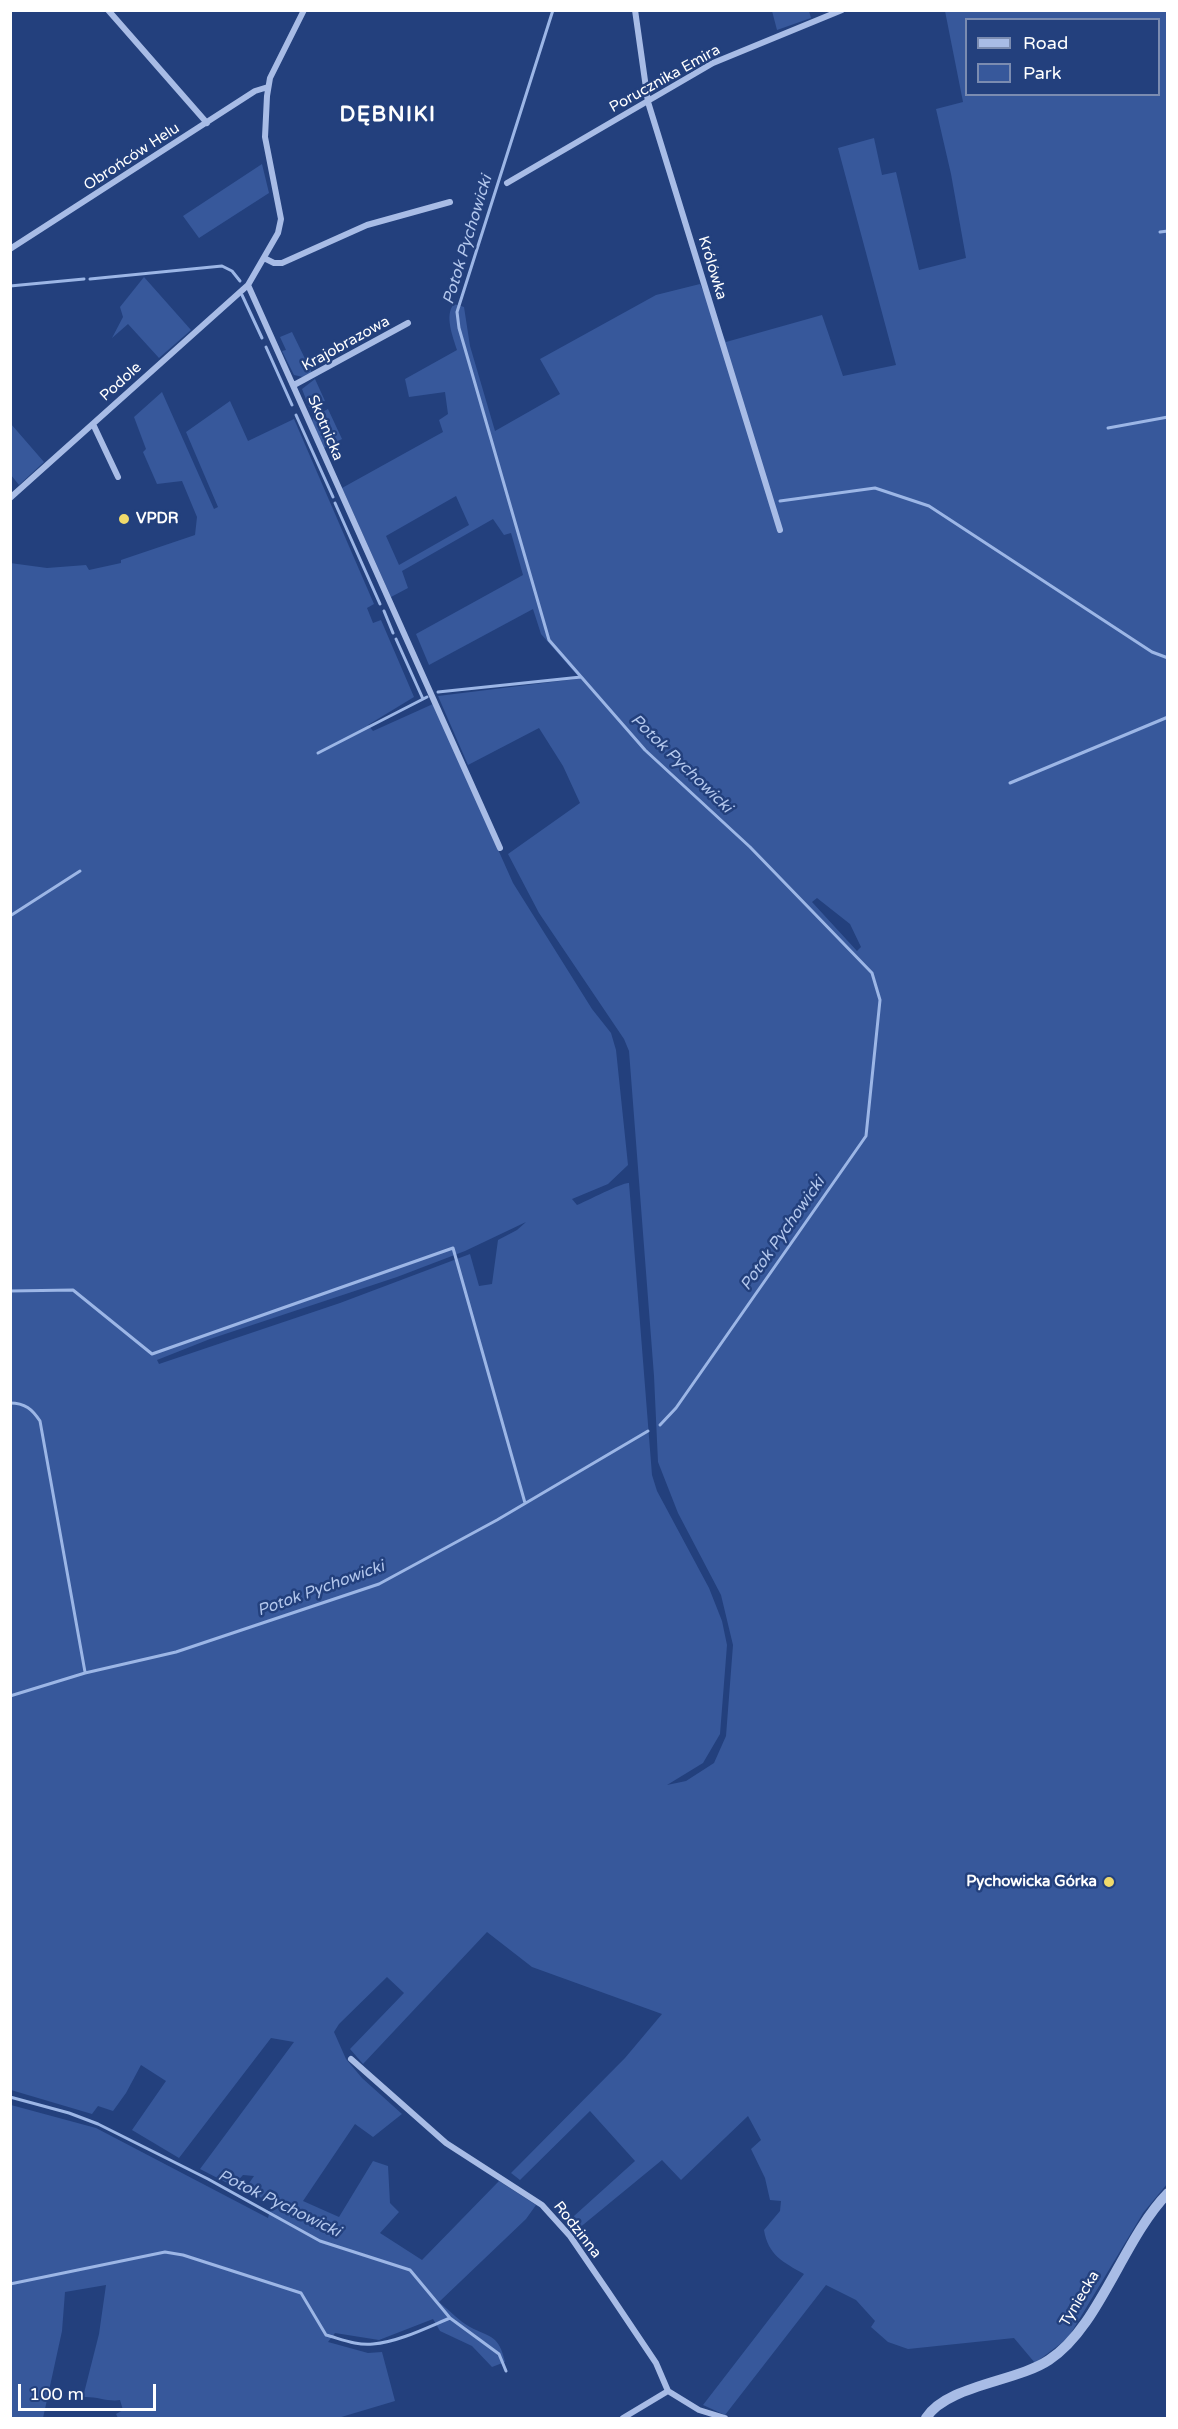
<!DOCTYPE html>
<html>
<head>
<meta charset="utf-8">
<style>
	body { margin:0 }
	#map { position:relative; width:1178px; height:2429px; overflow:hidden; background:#23407d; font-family:"Varela Round",sans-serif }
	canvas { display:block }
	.frame { position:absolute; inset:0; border:12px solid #fff; pointer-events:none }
	.legend { position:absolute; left:965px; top:18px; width:195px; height:78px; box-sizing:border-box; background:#23407d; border:2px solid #7b8cb1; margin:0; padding:8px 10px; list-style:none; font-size:18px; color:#fff }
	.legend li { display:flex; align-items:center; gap:12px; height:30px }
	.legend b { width:30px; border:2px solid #7b8cb1 }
	.scale { position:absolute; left:18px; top:2384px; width:138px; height:27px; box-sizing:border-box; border:3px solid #fff; border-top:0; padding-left:8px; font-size:18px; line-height:21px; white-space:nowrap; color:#fff; -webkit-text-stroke:4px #23407d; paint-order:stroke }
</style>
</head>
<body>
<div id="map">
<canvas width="1178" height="2429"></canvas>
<div class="frame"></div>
<ul class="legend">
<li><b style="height:8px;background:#a8bce6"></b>Road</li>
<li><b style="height:16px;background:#37589b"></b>Park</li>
</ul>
<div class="scale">100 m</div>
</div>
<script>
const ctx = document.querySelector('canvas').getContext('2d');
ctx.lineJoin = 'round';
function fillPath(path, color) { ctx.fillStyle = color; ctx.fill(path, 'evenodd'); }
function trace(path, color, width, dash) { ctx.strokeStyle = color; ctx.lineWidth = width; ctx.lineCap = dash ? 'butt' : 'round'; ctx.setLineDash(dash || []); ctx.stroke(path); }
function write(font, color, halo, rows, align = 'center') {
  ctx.font = font + ' "Varela Round",sans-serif'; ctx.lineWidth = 5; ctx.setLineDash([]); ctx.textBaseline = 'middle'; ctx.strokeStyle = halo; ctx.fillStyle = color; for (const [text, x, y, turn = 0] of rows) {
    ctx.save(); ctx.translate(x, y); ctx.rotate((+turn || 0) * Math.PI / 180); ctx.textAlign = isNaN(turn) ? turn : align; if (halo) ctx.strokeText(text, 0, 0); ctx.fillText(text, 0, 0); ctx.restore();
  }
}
fillPath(new Path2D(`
	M772,11H809L811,18L777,30Z
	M945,11H1167V2184L1143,2213L1068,2338L1035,2363L1014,2338L908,2349L888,2342L871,2327L875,2321L856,2300L826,2285L725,2415L703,2405L804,2274C783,2262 768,2255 764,2230L780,2211L781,2201L770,2200L765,2178L751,2149L761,2140L748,2116L681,2180L662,2160L578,2229L574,2216L635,2161L590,2111L520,2180L511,2173L625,2058L662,2014L532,1967L487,1932L363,2064L350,2049L404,1993L387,1977L339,2024L334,2032L346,2059L362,2078L402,2114L373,2137L355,2124L303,2201L339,2217L373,2161L388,2166L390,2203L399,2212L380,2233L422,2260L499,2181L536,2205L526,2219L439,2302C449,2310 459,2321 470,2327C491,2338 499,2335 505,2362L492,2367L472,2346L440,2331L433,2319L379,2340L335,2333L328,2342L368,2353L382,2352L395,2401L338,2418H118L116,2414L123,2410L120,2400C108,2402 96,2396 83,2397L99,2334L106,2285L65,2292L62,2331L43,2418H11V2105L96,2128L268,2218L272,2201L243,2192L254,2176L243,2175L233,2186L200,2169L294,2042L271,2038L179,2158L132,2130L166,2081L141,2065L126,2093L113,2111L98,2106L92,2114L11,2090L10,563L47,568L86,565L89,570L121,563V560L195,535L197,517L182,481L157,484L143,452L146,449L134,417L162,392L214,509L218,507L186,432L230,401L248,441L294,419L374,604L367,608L373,623L381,620L414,697L368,725L373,731L433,704L513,883L592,1009L611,1033L616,1050L628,1165L608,1184L572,1199L577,1205C587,1201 623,1182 629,1183L652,1475L657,1491L709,1588L722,1621L727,1645L720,1734L703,1763L667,1785L686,1781L714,1763L726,1736L733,1645L721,1595L678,1513L658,1462L654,1376L629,1051L624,1039L539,913L508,854L580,803L563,766L539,728L468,765L438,696L576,679L577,675L541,634L533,609L429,665L416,634L523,575L511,533L504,535L493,519L402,571L408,588L391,597L342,488L443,432L439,420L448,414L445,392L409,397L405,379L457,350C453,337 444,315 454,304L464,307L470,346L495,431L560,394L540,359L656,295L700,284L726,342L822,315L843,376L896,365L838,148L874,138L882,175L896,172L919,270L966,258L951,174L936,109L963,102ZM966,20H1158V94H966ZM456,496L469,525L399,565L386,536ZM817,898L850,924L861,947L857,951L812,902ZM526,1222L517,1230L498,1240L492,1284L479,1286L470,1254L340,1303L159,1364L157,1360L210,1339L397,1277L465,1251Z
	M262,164L269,193L199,238L183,216Z
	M144,277L191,330L159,358L128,324L112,338L123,317L120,307Z
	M292,332L312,373L303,377L294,375L282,351L286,350L280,337Z
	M315,379L325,401L309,407L302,389Z
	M328,409L342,439L324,448L312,421L315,416Z
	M11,424L44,462L19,485L11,475Z`), '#37589b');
trace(new Path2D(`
	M553,10L457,312L459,328L549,640L645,750L750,847L872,973L880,1000L866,1136L676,1408L660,1425
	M1160,232L1168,231
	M90,279L222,266L232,271L240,281
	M10,286L84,279
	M242,295L262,338
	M266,347L292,405
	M296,415L333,497
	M1108,428L1168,417
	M780,501L875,488L929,506L1152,652L1168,658
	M335,503L380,604
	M384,611L393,633
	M396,639L423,699
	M438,692L581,677
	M318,753L427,697
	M1010,783L1168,717
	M10,916L80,871
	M10,1291L73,1290L152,1354L453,1248L525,1503
	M10,1403C25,1403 32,1409 40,1421L85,1672
	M10,1696L85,1673L176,1652L379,1584L497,1520L648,1431
	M10,2097L69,2113L98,2124L208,2179L320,2241L410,2270L450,2318L499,2354L506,2371
	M10,2284L165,2252L183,2255L301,2293L326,2335C341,2339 357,2346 373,2344C398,2342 426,2328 450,2318`), '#9cb6e6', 3);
trace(new Path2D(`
	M108,10L207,123
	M304,10L270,78L267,96L265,137L281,219L278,233L248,285L500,848
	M635,10L648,102L780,530
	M507,183L713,63L842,10
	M10,249L255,91L268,87
	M264,258L274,263H282L367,225L450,202
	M294,385L408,323
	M93,424L118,477
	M10,498L248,285
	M351,2059L446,2143L542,2205L570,2236L609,2293L656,2363L668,2391L699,2410L725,2418
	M623,2418L668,2391`), '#a8bce6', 6);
trace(new Path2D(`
	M926,2418C947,2385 1016,2382 1049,2360C1099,2328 1123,2239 1168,2193`), '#a8bce6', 10);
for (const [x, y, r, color] of [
	[124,519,6,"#f0da6b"],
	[1109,1882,6,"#f0da6b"]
]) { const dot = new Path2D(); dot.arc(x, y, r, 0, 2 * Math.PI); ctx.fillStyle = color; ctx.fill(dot); trace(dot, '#23407d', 2); }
write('15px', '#fff', '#23407d', [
	["Porucznika Emira",665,79,-29],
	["Obrońców Helu",132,157,-33],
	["Królówka",712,268,73],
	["Krajobrazowa",346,344,-29],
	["Podole",121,382,-42],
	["Skotnicka",325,428,67],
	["Rodzinna",577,2230,52],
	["Tyniecka",1080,2299,-59]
]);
write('bold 15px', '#fff', '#23407d', [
	["VPDR",136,519],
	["Pychowicka Górka",1097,1882,"right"]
], 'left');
write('italic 16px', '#b3c7ed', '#23407d', [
	["Potok Pychowicki",468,240,-73],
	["Potok Pychowicki",681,764,44],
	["Potok Pychowicki",783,1234,-55],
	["Potok Pychowicki",321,1589,-20],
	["Potok Pychowicki",279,2204,26]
]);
ctx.letterSpacing = '1.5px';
write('bold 21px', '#fff', '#23407d', [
	["DĘBNIKI",388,115]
]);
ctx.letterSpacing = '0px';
</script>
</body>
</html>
